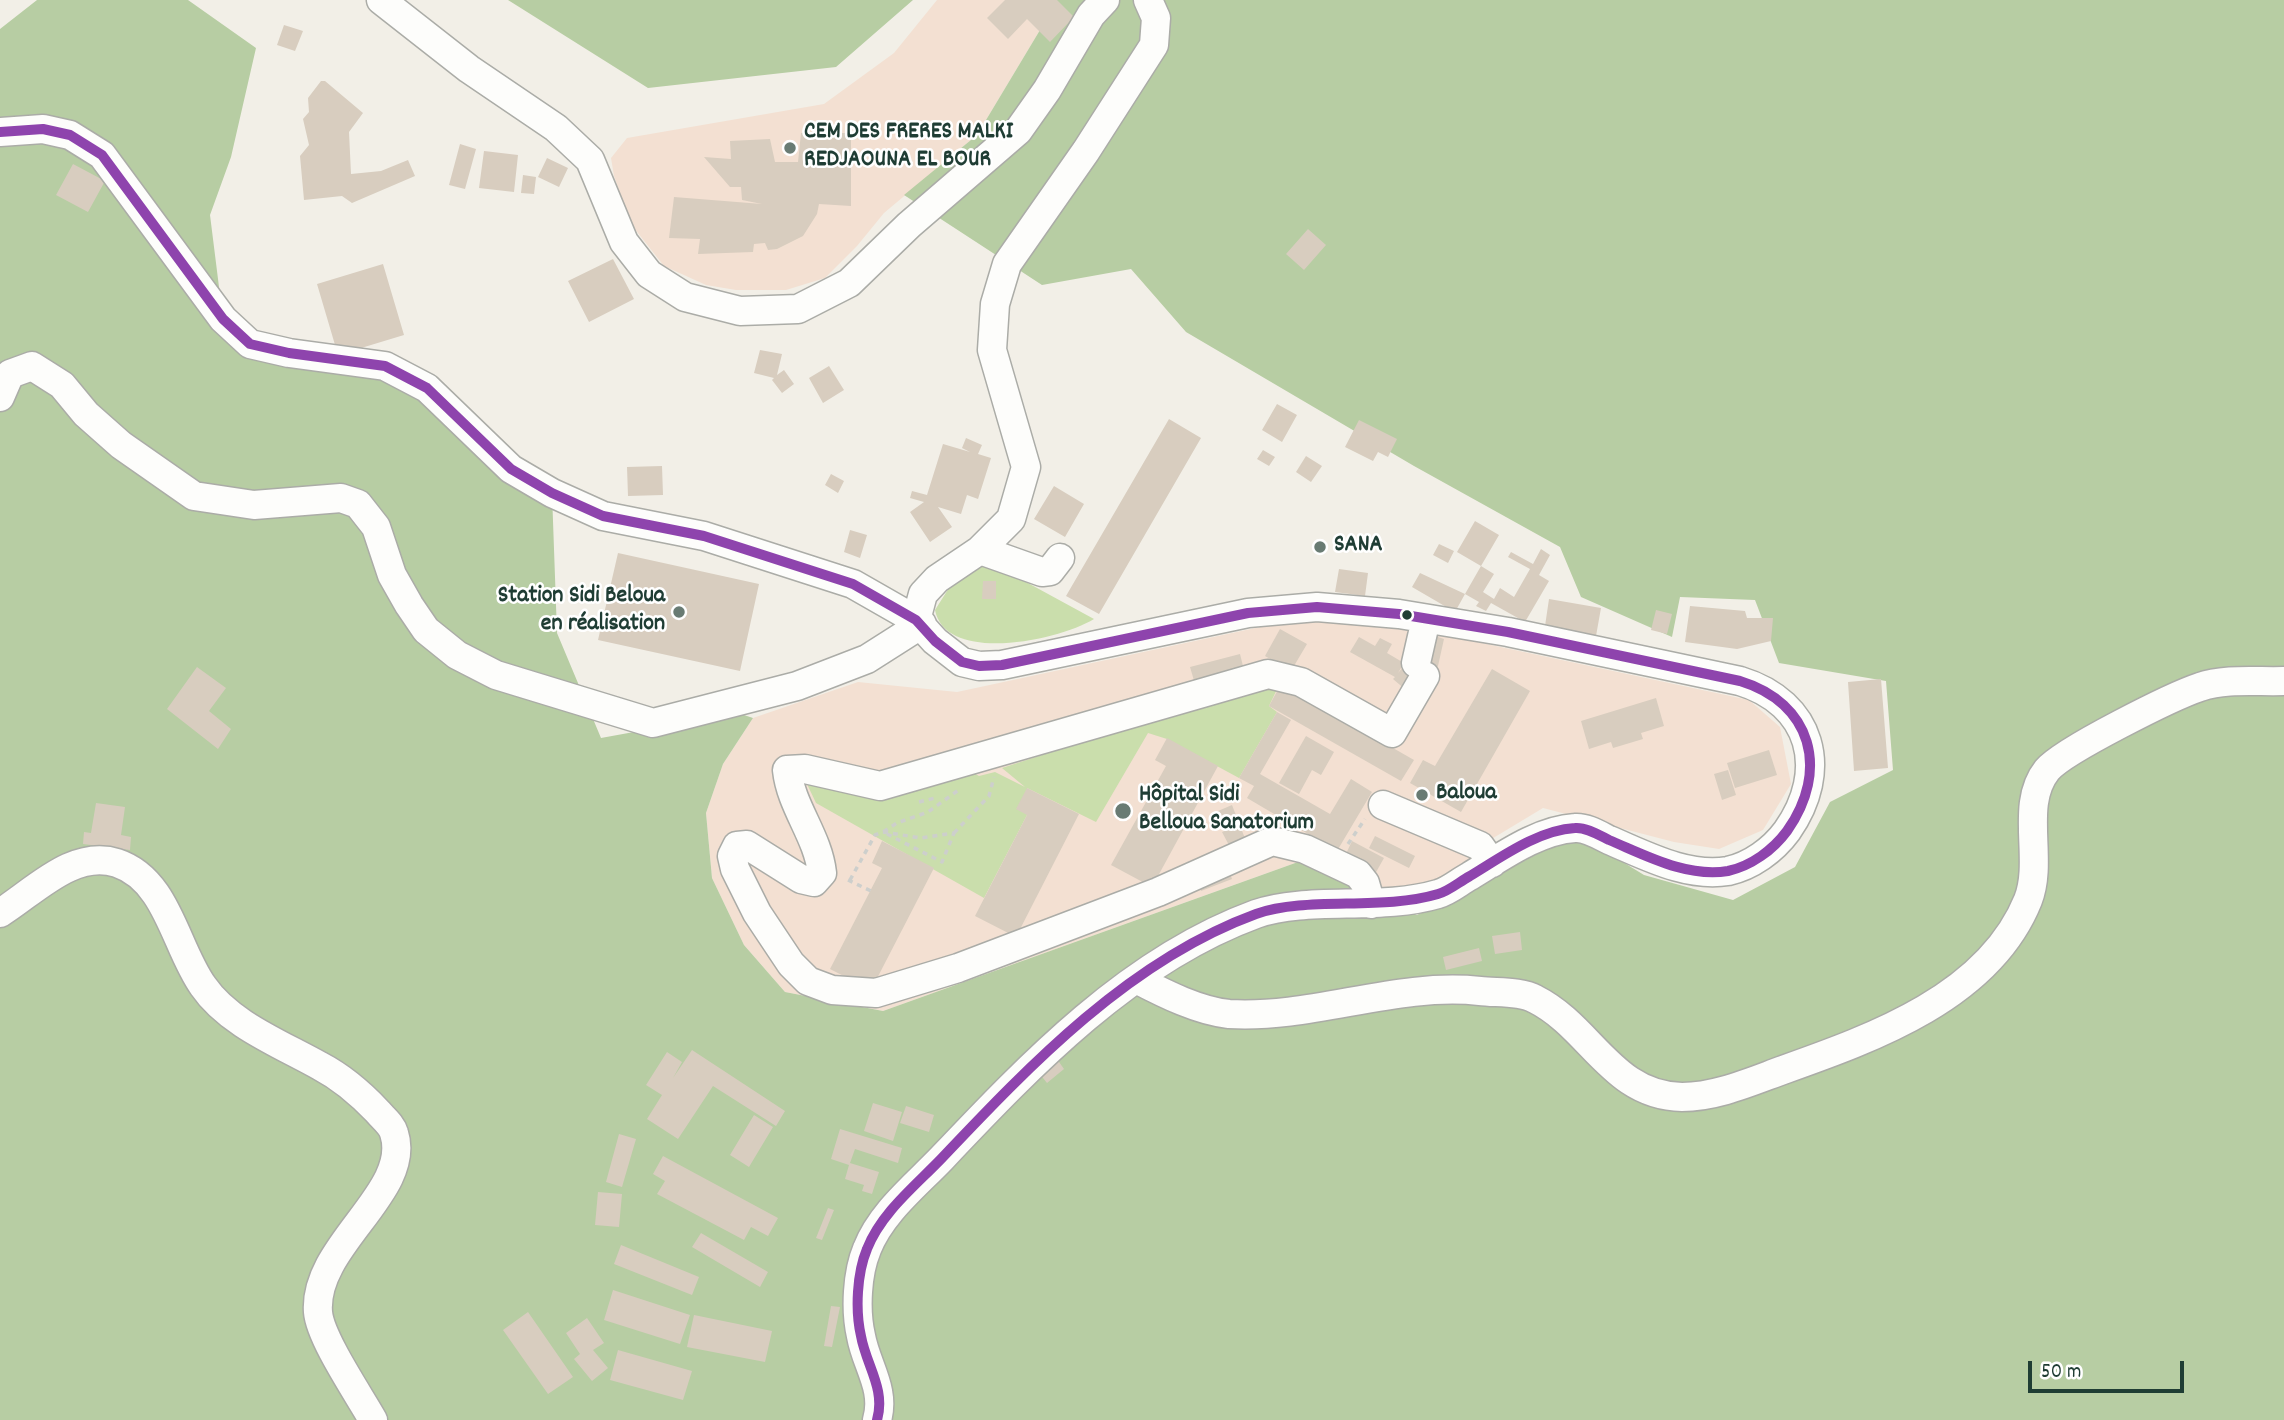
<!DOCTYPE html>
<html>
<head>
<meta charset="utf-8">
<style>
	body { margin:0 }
	#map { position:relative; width:2284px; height:1420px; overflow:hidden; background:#f2efe7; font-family:Dekko,sans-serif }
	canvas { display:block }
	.scale { position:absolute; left:2028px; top:1361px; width:156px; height:32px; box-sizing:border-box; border:4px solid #1f3d34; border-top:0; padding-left:9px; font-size:21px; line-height:24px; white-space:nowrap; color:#1f3d34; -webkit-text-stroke:5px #fff; paint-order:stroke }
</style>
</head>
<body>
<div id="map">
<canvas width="2284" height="1420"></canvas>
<div class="scale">50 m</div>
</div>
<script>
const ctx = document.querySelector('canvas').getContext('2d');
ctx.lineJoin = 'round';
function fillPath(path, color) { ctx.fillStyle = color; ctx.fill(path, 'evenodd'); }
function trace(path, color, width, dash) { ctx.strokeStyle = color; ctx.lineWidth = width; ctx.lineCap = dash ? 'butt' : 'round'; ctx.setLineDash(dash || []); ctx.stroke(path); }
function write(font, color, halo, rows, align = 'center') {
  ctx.font = font + ' Dekko,sans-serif'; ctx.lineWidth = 5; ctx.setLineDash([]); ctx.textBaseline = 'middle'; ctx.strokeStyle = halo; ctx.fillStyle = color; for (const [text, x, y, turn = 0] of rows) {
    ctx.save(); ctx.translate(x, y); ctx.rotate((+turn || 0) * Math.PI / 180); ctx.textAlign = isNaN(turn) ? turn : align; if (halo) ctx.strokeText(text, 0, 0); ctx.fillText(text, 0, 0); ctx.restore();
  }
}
fillPath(new Path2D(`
	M937,0H1054L1049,15L977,135L884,213L857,246L825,278L786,290H736L706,285L664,266L630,223L614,176L611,158L627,138L824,104L894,53Z
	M1316,615L1421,630L1749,700L1780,727L1791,784L1763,830L1719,849L1674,842L1543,808L1480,846L1476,862L1436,884L1400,892L1298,862L883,1011L785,992L744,945L712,878L706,813L723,764L753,718L858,682L957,692Z`), '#f3e0d2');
fillPath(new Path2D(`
	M982,558L1094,619C1060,640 946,665 935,610L954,580Z
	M1268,682L1279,685L1269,706L1277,712L1239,778L1167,739L1148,733L1096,822L1027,788V815L984,898L816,803L807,784L967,769L979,776L995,772L1025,787L1002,768Z`), '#cadeac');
fillPath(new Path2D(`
	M37,0H188L256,48L231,157L210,215L223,319L250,344L385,366L552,493L557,633L601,738L738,713L753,718L723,764L706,813L712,878L744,945L785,992L883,1011L1298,862L1417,915L1577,834L1644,875L1733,900L1795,867L1830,802L1893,770L1886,681L1779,663L1755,600L1680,597L1672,637L1581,597L1560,547L1414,466L1186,332L1131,269L1042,285L904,195L977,135L1049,15L1054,0H2284V1420H0V29Z
	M508,0H913L836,67L648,88Z`), '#b7cda3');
fillPath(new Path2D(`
	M1005,0H1057L1074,17L1050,42L1027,19L1008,39L987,18Z
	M284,25L303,31L295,51L277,45Z
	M321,81H325L363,113L349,132L351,174L381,171L408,160L415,176L352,203L342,196L304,200L300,156L309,145L303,119L309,112L308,98Z
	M801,133H851V206L819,204L817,214L803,236L777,249L768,250L765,243L754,244L753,252L698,254L700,239L669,238L674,197L762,204L742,200L741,187H730L704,157L731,159L730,141L770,139L775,162H798Z
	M460,144L476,149L465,189L449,185Z
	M484,151L518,155L514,192L479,188Z
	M547,158L568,168L559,187L538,177Z
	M73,164L105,181L88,212L56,195Z
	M523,175L536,177L534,194L521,193Z
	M1308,229L1326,245L1304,270L1286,254Z
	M613,259L634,299L589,322L568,281Z
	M383,264L404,335L338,355L317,284Z
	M760,350L782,354L777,375L784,370L794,384L782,393L772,380L774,378L754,373Z
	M829,366L844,390L823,403L809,378Z
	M1277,404L1297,415L1282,442L1262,430Z
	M1169,419L1201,438L1099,614L1066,596Z
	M1359,420L1397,439L1388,457L1378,452L1373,461L1345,447Z
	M966,438L982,445L978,454L991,458L978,499L967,495L961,514L938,507L952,527L930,542L910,512L924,502L910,498L912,491L927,495L943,444L970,452L962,448Z
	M1263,450L1275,457L1269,466L1257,459Z
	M1306,456L1322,466L1311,482L1296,472Z
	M662,466L663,495L628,496L627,467Z
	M831,474L844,481L838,493L825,485Z
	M1054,486L1084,504L1065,537L1034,519Z
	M1475,521L1499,535L1481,566L1457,552Z
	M850,530L867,535L860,558L844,552Z
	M1439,544L1454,551L1448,563L1433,555Z
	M1541,549L1550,555L1539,575L1549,581L1525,622L1491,603L1486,611L1476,606L1479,602L1465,594L1455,612L1412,587L1420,573L1465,594L1481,566L1494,574L1483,592L1494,599L1500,588L1514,597L1530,569L1508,557L1511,552L1533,564Z
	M618,553L759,584L740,671L598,640Z
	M1339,569L1368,573L1365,596L1335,592Z
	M983,581H996V599H982Z
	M1549,599L1601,608L1596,636L1545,626Z
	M1690,606L1745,611L1747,618H1773L1771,641L1737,649L1685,642Z
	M1656,610L1672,614L1667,634L1651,630Z
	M1280,629L1307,644L1291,671L1265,656Z
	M1414,629L1444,639L1438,666L1413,696L1393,679L1395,677L1350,652L1359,637L1375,646L1380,638L1392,644L1387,653L1404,663L1398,673L1418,649Z
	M1240,654L1244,670L1195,684L1190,667Z
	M197,667L226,688L209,711L231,729L218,749L167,709Z
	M1492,669L1530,691L1461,812L1410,783L1423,760L1435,766Z
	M1881,679L1888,768L1854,771L1848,682Z
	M1281,684L1414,760L1401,781L1269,706Z
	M1656,698L1664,726L1641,733L1643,739L1613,748L1611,742L1589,749L1581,721Z
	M1277,712L1291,720L1260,774L1330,814L1351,779L1372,792L1337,851L1247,798L1254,786L1239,778Z
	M1306,736L1334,752L1321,775L1312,770L1299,794L1279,783Z
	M1167,738L1218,766L1152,887L1111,865L1166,766L1155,760Z
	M1769,750L1777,775L1735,788L1727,763Z
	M1728,770L1736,795L1722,800L1714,774Z
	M1027,788L1079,814L1016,937L975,916L1027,815L1016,809Z
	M96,803L125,807L121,835L131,837L130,850L83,844L84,832L91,833Z
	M1232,805L1246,841L1231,849L1222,832L1227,830L1218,811Z
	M1375,836L1415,856L1409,868L1369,848Z
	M882,841L934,868L871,990L830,969L882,868L872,863Z
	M1352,841L1384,858L1375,874L1344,858Z
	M1227,865L1232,879L1201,891L1196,878Z
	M1520,932L1522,950L1495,954L1492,936Z
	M1479,948L1482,961L1446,970L1443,957Z
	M692,1050L785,1111L776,1126L713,1086L678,1139L647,1119L662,1095L646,1085L667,1052L682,1062L673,1078Z
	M1057,1059L1064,1069L1047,1083L1039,1073Z
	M873,1103L902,1112L893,1141L864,1131Z
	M906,1106L934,1115L929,1132L900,1123Z
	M754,1115L773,1127L749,1167L730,1155Z
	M840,1129L902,1148L898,1163L855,1149L850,1163L879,1172L872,1194L862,1191L864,1185L845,1179L849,1165L831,1159Z
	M619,1134L636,1139L622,1187L606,1182Z
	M663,1156L778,1218L768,1236L751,1227L744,1240L657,1194L665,1181L653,1174Z
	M598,1192L622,1194L619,1227L595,1225Z
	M828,1208L834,1210L822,1240L816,1238Z
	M701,1233L768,1272L760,1287L692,1247Z
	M621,1245L699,1277L692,1295L614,1264Z
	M613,1290L690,1315L680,1344L604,1320Z
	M831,1306L840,1307L832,1347L824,1346Z
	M528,1312L573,1377L548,1394L503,1330Z
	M694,1315L772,1331L765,1362L687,1347Z
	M587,1318L604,1343L593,1350L608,1368L592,1381L574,1359L580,1354L566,1333Z
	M618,1350L692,1371L683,1400L610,1380Z`), '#d8cdbf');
const minor = new Path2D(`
	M381,0L469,69L556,128L590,160L624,242L649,274L685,297L740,311L798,309L849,283L909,225L1018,131L1047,90L1091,15L1105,0
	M0,132L43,129L70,135L102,155L223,319L250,344L289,353L385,366L427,388L511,469L552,493L603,516L704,536L853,584L916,620L935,641L962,662L979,666L1002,665L1248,613L1317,607L1399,614L1508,632L1740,681C1812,703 1830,770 1787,831C1773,850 1751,866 1728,871C1687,878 1645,855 1609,840C1599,835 1586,827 1575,828C1538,830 1500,858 1470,876C1459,882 1449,891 1438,894C1381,911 1307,896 1256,914C1130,960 1031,1064 941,1159C915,1186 881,1213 867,1249C857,1273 855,1310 861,1336C866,1365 886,1389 877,1420
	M0,397L10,374L32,366L62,385L86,414L121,445L194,496L254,505L341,498L358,504L376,527L392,575L409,605L426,630L457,655L496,675L653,723L797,686L867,659L922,624
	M980,550L1042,572L1050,571L1060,558
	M916,620L923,594L937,579L980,550L1011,519L1026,467L992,350L995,304L1007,264L1086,151L1154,45L1156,18L1148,0
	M1416,663L1426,619
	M1383,805L1480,846L1492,863
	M1371,904L1365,883L1358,874L1305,849L1272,841L1158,892L958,968L876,993L832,990L808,981L791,964L757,913L735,869L732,856L737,846L747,845L801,879L814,882L822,873C818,836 791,807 787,770L805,769L880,786L1268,674L1301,682L1392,733L1425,676
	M0,913C34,892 73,849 117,863C168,880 175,947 203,986C229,1024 281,1044 320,1066C341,1077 362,1095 378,1112C383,1118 392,1125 394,1133C413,1192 313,1245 318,1312C320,1338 359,1395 373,1420
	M1138,980C1165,994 1199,1011 1229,1014C1314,1019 1395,982 1480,991C1496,993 1521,991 1535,999C1591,1027 1612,1096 1682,1097C1716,1097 1750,1082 1783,1070C1873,1038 1989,997 2028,900C2044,859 2019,805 2047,770C2064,750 2173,696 2200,687C2225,678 2258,682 2284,681`);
trace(minor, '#abaca7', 31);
trace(new Path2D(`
	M919,802L935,798
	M954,833L989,796L994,777
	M1348,844L1365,819
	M848,880L871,891
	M850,880L875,835L883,832L921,838L954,833L942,862L883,832L897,823L928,812L960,789`), '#cdcfcc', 3.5, [5, 5]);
trace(minor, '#fdfdfb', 28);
trace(new Path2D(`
	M0,132L43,129L70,135L102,155L223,319L250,344L289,353L385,366L427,388L511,469L552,493L603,516L704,536L853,584L916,620L935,641L962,662L979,666L1002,665L1248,613L1317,607L1399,614L1508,632L1740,681C1812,703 1830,770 1787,831C1773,850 1751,866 1728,871C1687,878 1645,855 1609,840C1599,835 1586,827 1575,828C1538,830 1500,858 1470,876C1459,882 1449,891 1438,894C1381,911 1307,896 1256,914C1130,960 1031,1064 941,1159C915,1186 881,1213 867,1249C857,1273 855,1310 861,1336C866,1365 886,1389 877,1420`), '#8e44ad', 10);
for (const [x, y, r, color] of [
	[790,148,7,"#697b73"],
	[1320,547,7,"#697b73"],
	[679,612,7,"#697b73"],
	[1407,615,6,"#1f3d34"],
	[1422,795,7,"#697b73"],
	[1123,811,9,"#697b73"]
]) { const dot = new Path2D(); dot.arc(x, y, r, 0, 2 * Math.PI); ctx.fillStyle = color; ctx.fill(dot); trace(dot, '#fff', 2.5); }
write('bold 24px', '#1f3d34', '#fff', [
	["CEM DES FRERES MALKI",804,134],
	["REDJAOUNA EL BOUR",804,162],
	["SANA",1334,547],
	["Station Sidi Beloua",665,598,"right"],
	["en réalisation",665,626,"right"],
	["Baloua",1436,795],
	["Hôpital Sidi",1139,797],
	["Belloua Sanatorium",1139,825]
], 'left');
</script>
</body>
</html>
